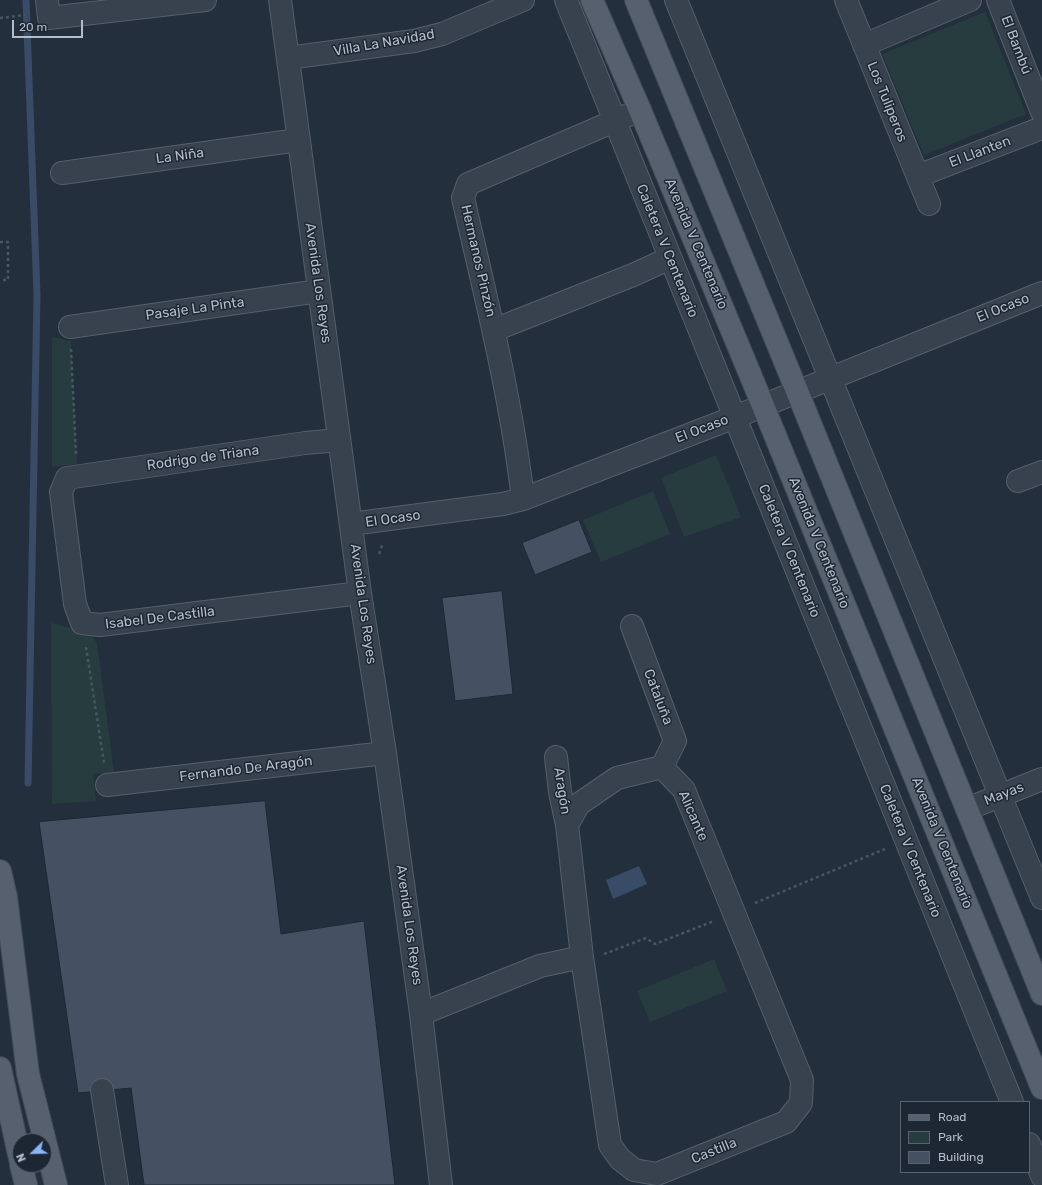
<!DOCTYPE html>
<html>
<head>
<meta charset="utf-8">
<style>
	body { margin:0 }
	#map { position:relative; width:1042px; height:1185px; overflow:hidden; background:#242f3e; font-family:Rubik,sans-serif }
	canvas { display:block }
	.legend { position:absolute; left:900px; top:1101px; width:130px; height:72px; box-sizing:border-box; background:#1d2633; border:1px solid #59626f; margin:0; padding:5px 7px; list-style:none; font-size:12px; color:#b4bcc9 }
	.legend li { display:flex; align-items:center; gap:8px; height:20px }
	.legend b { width:20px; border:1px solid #59626f }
	.north { position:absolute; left:12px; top:1133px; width:40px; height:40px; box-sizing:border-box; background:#1d2633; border:1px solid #59626f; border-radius:50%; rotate:247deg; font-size:11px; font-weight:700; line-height:16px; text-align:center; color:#b4bcc9 }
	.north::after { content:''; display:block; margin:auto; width:14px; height:18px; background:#8ab4f8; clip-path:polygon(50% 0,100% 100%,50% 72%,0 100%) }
	.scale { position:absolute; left:12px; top:20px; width:71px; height:18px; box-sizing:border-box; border:2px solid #b4bcc9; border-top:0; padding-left:5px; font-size:12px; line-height:14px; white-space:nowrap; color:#b4bcc9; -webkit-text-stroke:3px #1d2633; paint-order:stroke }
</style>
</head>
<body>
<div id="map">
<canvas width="1042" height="1185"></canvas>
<ul class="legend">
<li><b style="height:5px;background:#56606e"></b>Road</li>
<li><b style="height:11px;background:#263c3f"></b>Park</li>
<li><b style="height:11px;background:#455162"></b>Building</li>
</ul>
<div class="north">N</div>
<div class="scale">20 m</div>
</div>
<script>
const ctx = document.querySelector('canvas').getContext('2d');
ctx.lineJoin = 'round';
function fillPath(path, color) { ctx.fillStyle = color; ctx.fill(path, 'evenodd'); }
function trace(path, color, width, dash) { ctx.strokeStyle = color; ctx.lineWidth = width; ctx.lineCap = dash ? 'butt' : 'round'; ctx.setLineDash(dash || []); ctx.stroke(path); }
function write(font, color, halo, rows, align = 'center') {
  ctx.font = font + ' Rubik,sans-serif'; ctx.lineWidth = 3; ctx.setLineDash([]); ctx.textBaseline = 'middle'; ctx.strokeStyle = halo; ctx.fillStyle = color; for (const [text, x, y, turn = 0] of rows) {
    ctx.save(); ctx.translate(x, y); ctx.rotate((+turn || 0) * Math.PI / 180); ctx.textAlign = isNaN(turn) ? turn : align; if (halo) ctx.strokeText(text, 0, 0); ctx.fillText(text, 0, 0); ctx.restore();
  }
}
fillPath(new Path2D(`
	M985,12L1026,114L924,155L882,54Z
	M52,337L71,341L77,464L52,467Z
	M716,455L741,517L684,537L661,478Z
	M653,491L670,534L601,562L583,520Z
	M51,623L89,633L97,643L114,773L93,774L96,801L52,804Z
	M714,959L727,991L650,1022L637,991Z`), '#263c3f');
fillPath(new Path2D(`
	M639,866L647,884L613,899L606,880Z`), '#394c67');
trace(new Path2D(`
	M26,0L37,295L28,783`), '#394c67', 7);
const building = new Path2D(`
	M579,520L592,552L535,575L522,543Z
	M502,591L513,694L455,701L442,598Z
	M265,801L281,934L364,921L395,1185H144L131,1088L78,1093L39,822Z`);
fillPath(building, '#455162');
trace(building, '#1f2835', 1);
const minor = new Path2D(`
	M47,0L49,18L205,0
	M280,0L360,593L385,753L421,1014L441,1185
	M566,0L1012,1102
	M676,0L1042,898
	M846,0L929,204
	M998,0L1042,112
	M864,45L970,0
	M288,58L414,41L442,34L523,0
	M62,173L298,140
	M918,176L1042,128
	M70,327L319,291
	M494,330L633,275L670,258
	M339,440L305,443L67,478L61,492L75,604L82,623L100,625L360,593
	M1018,481L1042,472
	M523,499C511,397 486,298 463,198L468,184L640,110
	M351,524L503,504L523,499L735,417L1042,293
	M632,626L675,741L662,767
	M556,757L560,792L567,825L582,957L610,1145L620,1159L634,1170L657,1174L786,1122L801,1103L802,1080L684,790L662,767
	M107,785L385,753
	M967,809L1042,779
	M567,825L579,804L617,778L662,767
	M421,1014L540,966L582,957
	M102,1090L117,1185
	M1029,1144L1042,1176`);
const major = new Path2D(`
	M592,0L640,110L750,374L1042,1088
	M636,0L797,391L1042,994
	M0,871L6,897L28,1074L56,1185
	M0,1068L20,1159
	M21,1165L26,1185`);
trace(minor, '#565f6c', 24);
trace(major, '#414a57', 24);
trace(new Path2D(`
	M0,18L25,15
	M0,242H8V280H0
	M71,349L76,454
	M379,554L383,543
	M86,647L104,763
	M755,903L885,849
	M604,954L646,938L655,944L714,921`), '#44595c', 2.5, [3, 3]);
trace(minor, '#38414e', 22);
trace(major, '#56606e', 22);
write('14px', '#b4bcc9', '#1d2633', [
	["Villa La Navidad",384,43,-10],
	["El Bambú",1016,45,69],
	["Los Tuliperos",887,102,68],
	["El Llanten",980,152,-21],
	["La Niña",180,156,-8],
	["Avenida V Centenario",696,244,67],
	["Caletera V Centenario",667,251,68],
	["Hermanos Pinzón",478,261,77],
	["Avenida Los Reyes",318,283,82],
	["El Ocaso",1003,308,-22],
	["Pasaje La Pinta",195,309,-8],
	["El Ocaso",702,429,-21],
	["Rodrigo de Triana",203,458,-8],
	["El Ocaso",393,519,-8],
	["Avenida V Centenario",819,543,68],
	["Caletera V Centenario",789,551,68],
	["Avenida Los Reyes",363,604,82],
	["Isabel De Castilla",160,618,-7],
	["Cataluña",658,697,69],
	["Fernando De Aragón",246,769,-7],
	["Aragón",562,791,81],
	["Mayas",1004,794,-21],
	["Alicante",693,816,66],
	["Avenida V Centenario",942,843,68],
	["Caletera V Centenario",910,851,68],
	["Avenida Los Reyes",409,925,82],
	["Castilla",714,1151,-22]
]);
</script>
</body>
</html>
